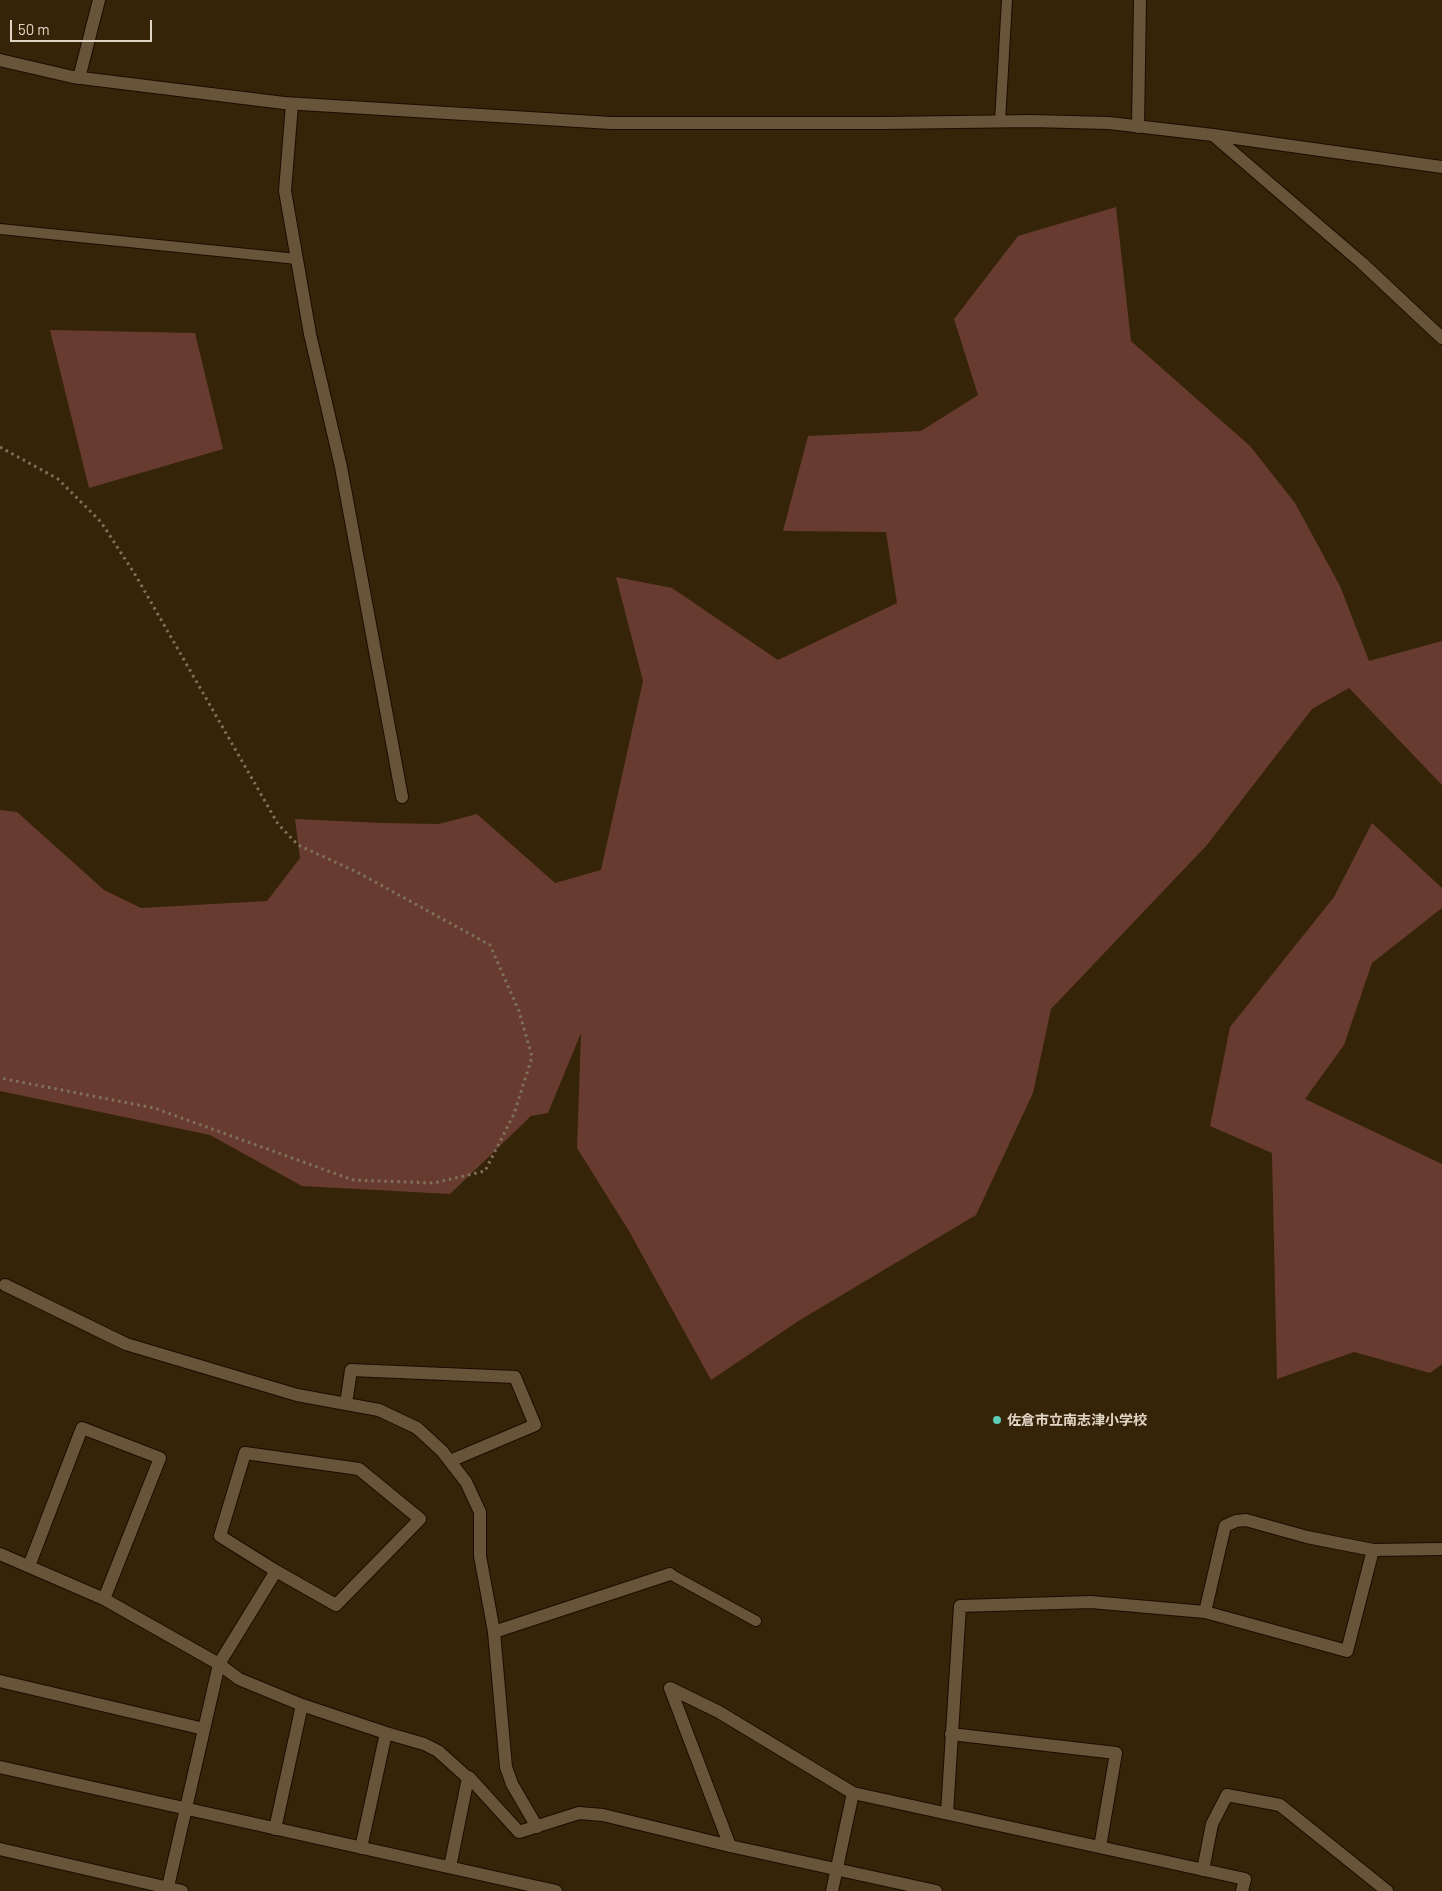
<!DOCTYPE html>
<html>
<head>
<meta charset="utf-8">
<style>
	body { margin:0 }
	#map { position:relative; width:1442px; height:1891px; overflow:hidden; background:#352408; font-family:Barlow,sans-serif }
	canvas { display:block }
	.scale { position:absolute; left:10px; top:20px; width:142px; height:22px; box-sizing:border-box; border:2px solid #e0d4c5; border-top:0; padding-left:6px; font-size:15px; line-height:18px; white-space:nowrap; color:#e0d4c5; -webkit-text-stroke:4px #352408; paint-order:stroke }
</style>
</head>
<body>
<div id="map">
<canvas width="1442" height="1891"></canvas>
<div class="scale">50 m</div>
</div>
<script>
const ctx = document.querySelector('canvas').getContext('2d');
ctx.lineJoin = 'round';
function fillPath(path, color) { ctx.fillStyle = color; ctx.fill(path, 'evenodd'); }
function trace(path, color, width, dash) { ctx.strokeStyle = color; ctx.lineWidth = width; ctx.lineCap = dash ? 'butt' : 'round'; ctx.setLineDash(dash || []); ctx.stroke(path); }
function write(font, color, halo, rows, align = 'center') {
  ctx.font = font + ' Barlow,"Noto Sans JP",sans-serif'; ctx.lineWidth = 5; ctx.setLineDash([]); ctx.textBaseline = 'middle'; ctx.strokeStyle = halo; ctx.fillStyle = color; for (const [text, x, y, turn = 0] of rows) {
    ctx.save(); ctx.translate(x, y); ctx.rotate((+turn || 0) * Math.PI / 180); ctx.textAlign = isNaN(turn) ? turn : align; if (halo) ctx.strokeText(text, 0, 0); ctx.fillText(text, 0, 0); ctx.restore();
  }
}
fillPath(new Path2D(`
	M1116,207L1131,341L1250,446L1295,503L1340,586L1369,661L1442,641V785L1349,688L1312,709L1207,845L1051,1009L1033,1093L976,1215L800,1320L711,1380L629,1231L577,1148L581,1033L548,1113L531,1116L450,1194L302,1186L210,1135L0,1091V810L17,812L104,890L141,908L267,901L300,858L295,819L382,823L439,824L477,814L555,883L601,870L643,681L616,577L672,588L778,660L897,603L886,532L783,531L808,436L921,431L978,395L954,319L1018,236Z
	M50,330L195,333L223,449L89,488Z
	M1372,823L1442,888V908L1372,963L1344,1045L1305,1099L1442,1164V1364L1430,1373L1354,1352L1277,1379L1272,1153L1210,1126L1230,1027L1334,897Z`), '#683b31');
const lane = new Path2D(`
	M1000,122L1007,0
	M0,229L297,259
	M670,1574L756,1621`);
const street = new Path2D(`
	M79,78L99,0
	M292,104L285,191L310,334L341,467L402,797
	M1138,127L1140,0
	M1213,135L1362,263L1442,338
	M5,1285L126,1344L297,1395L379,1410L417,1428L442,1451L466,1482L480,1512V1556L494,1632L506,1767L512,1784L537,1827
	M346,1404L351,1370L515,1377L535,1425L450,1461
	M245,1453L359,1469L420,1519L336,1605L276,1571L220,1536Z
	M0,1554L104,1599L219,1664L239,1679L302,1705L386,1733L424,1744L438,1751L468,1778L469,1777L519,1832L579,1813L603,1815L730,1846L936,1891
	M29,1566L82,1428L160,1458L104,1599
	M1205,1612L1225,1526L1236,1521L1246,1520L1307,1537L1373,1550L1442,1549
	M494,1632L670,1574
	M0,1681L204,1729
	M951,1734L1116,1753L1100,1847
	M0,1767L556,1891
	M947,1813L960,1606L1091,1602L1205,1612L1347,1651L1373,1550
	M275,1829L302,1705
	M730,1846L670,1688L719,1712L853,1793L1245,1879L1242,1891
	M361,1848L386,1733
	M0,1849L182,1891
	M450,1867L468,1778
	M1203,1870L1212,1824L1227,1795L1280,1805L1387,1891
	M167,1891L219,1664L276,1571
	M832,1891L853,1793`);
const secondary = new Path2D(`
	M0,60L73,77L284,103L611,123H884L1031,121L1109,123L1213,135L1442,167`);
trace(lane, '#1a0d00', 12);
trace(street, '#1a0d00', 14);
trace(secondary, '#1a0d00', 14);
trace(new Path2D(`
	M0,447L58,479L101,522L136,576L278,824L298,845L357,872L490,945L519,1011L532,1057L514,1114L485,1171L434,1183L353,1180L154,1108L0,1078`), '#80715b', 3, [2.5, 4]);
trace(lane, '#685438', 10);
trace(street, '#685438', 12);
trace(secondary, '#685438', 12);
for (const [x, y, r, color] of [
	[997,1420,5,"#5dceb9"]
]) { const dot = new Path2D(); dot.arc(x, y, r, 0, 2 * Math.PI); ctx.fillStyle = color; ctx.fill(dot); trace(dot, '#352408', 2); }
write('bold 14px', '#e0d4c5', '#352408', [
	["佐倉市立南志津小学校",1007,1420]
], 'left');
</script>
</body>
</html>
